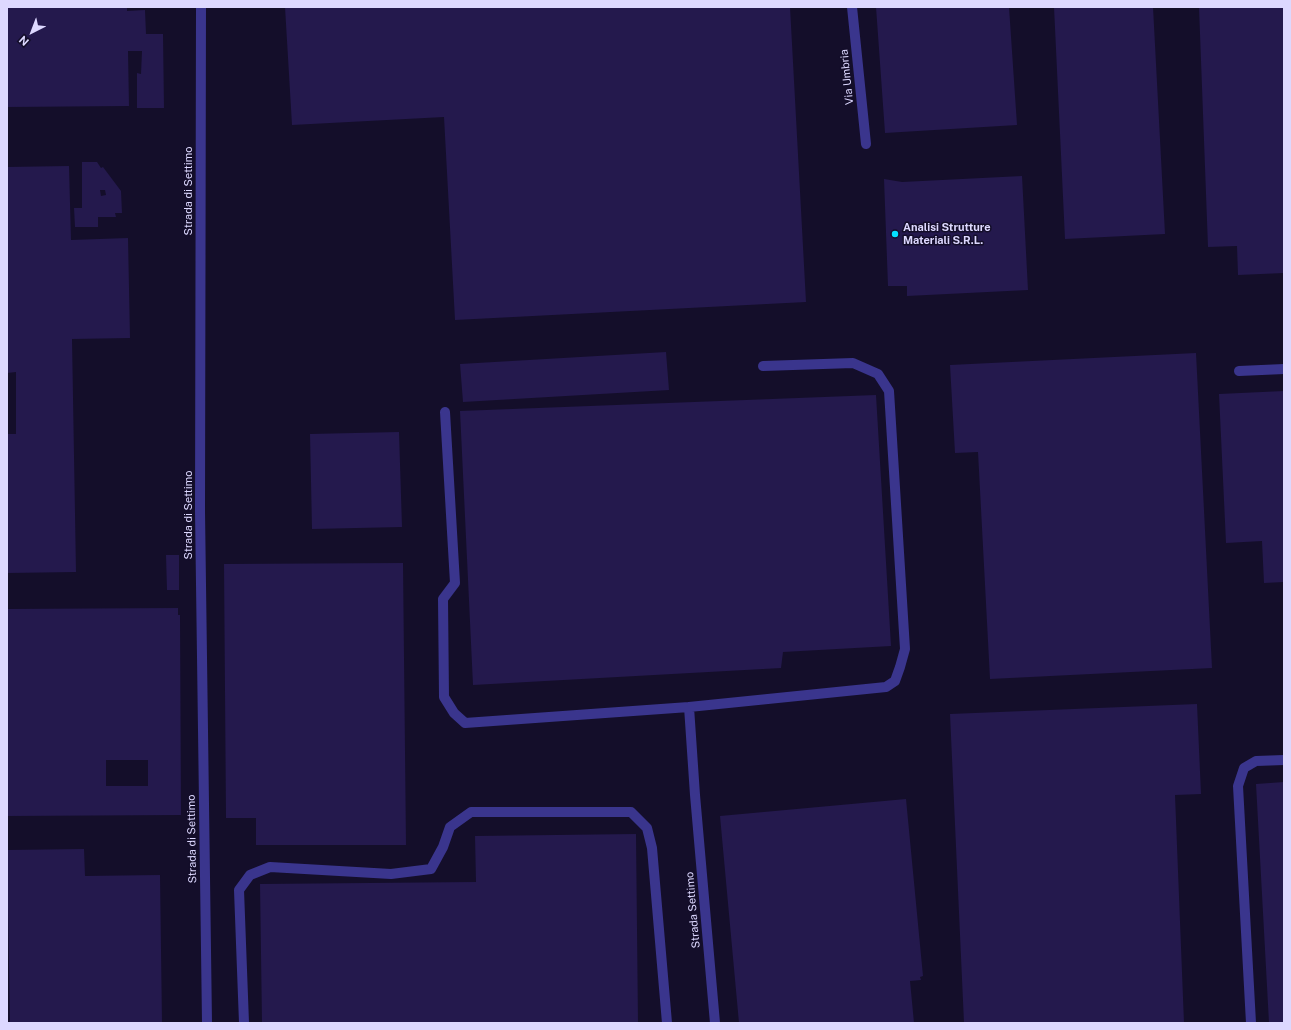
<!DOCTYPE html>
<html>
<head>
<meta charset="utf-8">
<style>
	body { margin:0 }
	#map { position:relative; width:1291px; height:1030px; overflow:hidden; background:#140e2a; font-family:"Public Sans",sans-serif }
	canvas { display:block }
	.frame { position:absolute; inset:0; border:8px solid #ddd8ff; pointer-events:none }
	.north { position:absolute; left:12px; top:12px; width:40px; height:40px; -webkit-text-stroke:3px #140e2a; paint-order:stroke; rotate:222deg; font-size:11px; font-weight:700; line-height:16px; text-align:center; color:#ddd8ff }
	.north::after { content:''; display:block; margin:auto; width:14px; height:18px; background:#ddd8ff; clip-path:polygon(50% 0,100% 100%,50% 72%,0 100%) }
</style>
</head>
<body>
<div id="map">
<canvas width="1291" height="1030"></canvas>
<div class="frame"></div>
<div class="north">N</div>
</div>
<script>
const ctx = document.querySelector('canvas').getContext('2d');
ctx.lineJoin = 'round';
function fillPath(path, color) { ctx.fillStyle = color; ctx.fill(path, 'evenodd'); }
function trace(path, color, width, dash) { ctx.strokeStyle = color; ctx.lineWidth = width; ctx.lineCap = dash ? 'butt' : 'round'; ctx.setLineDash(dash || []); ctx.stroke(path); }
function write(font, color, halo, rows, align = 'center') {
  ctx.font = font + ' "Public Sans",sans-serif'; ctx.lineWidth = 3; ctx.setLineDash([]); ctx.textBaseline = 'middle'; ctx.strokeStyle = halo; ctx.fillStyle = color; for (const [text, x, y, turn = 0] of rows) {
    ctx.save(); ctx.translate(x, y); ctx.rotate((+turn || 0) * Math.PI / 180); ctx.textAlign = isNaN(turn) ? turn : align; if (halo) ctx.strokeText(text, 0, 0); ctx.fillText(text, 0, 0); ctx.restore();
  }
}
fillPath(new Path2D(`
	M7,7H127V11L145,10L146,34H163L164,108H137V73L141,74L142,51H128L129,106L7,107Z
	M285,7H790L806,302L455,320L444,117L292,125Z
	M876,7H1009L1017,125L885,133Z
	M1054,7H1153L1165,234L1065,239Z
	M1199,7H1284V273L1238,275L1237,246L1208,247Z
	M82,162H97L101,168L103,167L121,191L122,213H115L116,217H98V227H75L74,208H82ZM100,190H105L106,195L101,196Z
	M69,166L71,240L128,238L130,338L72,339L76,572L7,573V434H16V372L7,373V167Z
	M1022,176L1028,290L907,296V286H888L884,179L902,182Z
	M666,352L669,390L463,402L460,364Z
	M1196,353L1212,668L990,679L978,452L955,453L950,365Z
	M1284,391V582L1264,583L1262,541L1226,543L1219,394Z
	M876,395L891,646L783,652L781,668L473,685L460,411Z
	M399,432L402,527L312,529L310,434Z
	M166,555H179V590H167Z
	M403,563L406,845H256V818H226L224,564Z
	M178,608V615H180L181,815L7,816V609ZM106,760H148V786H106Z
	M1197,704L1201,794L1175,795L1184,1023H964L950,714Z
	M1284,782V1023H1269L1256,784Z
	M906,799L923,976L920,977L921,980L910,981L914,1023H739L720,816Z
	M636,834L638,1023H262L260,884L476,882L475,836Z
	M84,849L85,876L160,875L162,1023H10L7,850Z`), '#24194d');
trace(new Path2D(`
	M852,7L866,144
	M1239,371L1284,369
	M445,412L455,583L443,599L444,697L454,713L465,723L689,707L695,795L715,1023
	M689,707L886,687L895,681L900,667L905,649L889,391L878,374L853,363L763,366
	M244,1023L239,890L250,875L270,867L391,874L431,869L443,847L450,827L471,812H631L647,828L652,848L667,1023
	M1251,1023L1238,786L1244,768L1256,761L1284,760`), '#3a358d', 10);
trace(new Path2D(`
	M201,7L200,511L207,1023`), '#3a358d', 10);
for (const [x, y, r, color] of [
	[895,234,4,"#04e1ff"]
]) { const dot = new Path2D(); dot.arc(x, y, r, 0, 2 * Math.PI); ctx.fillStyle = color; ctx.fill(dot); trace(dot, '#140e2a', 1.5); }
write('11px', '#ddd8ff', '#140e2a', [
	["Via Umbria",847,77,-96],
	["Strada di Settimo",189,191,-90],
	["Strada di Settimo",189,515,-90],
	["Strada di Settimo",192,839,-91],
	["Strada Settimo",693,910,-95]
]);
write('bold 11px', '#ddd8ff', '#140e2a', [
	["Analisi Strutture",903,228],
	["Materiali S.R.L.",903,241]
], 'left');
</script>
</body>
</html>
